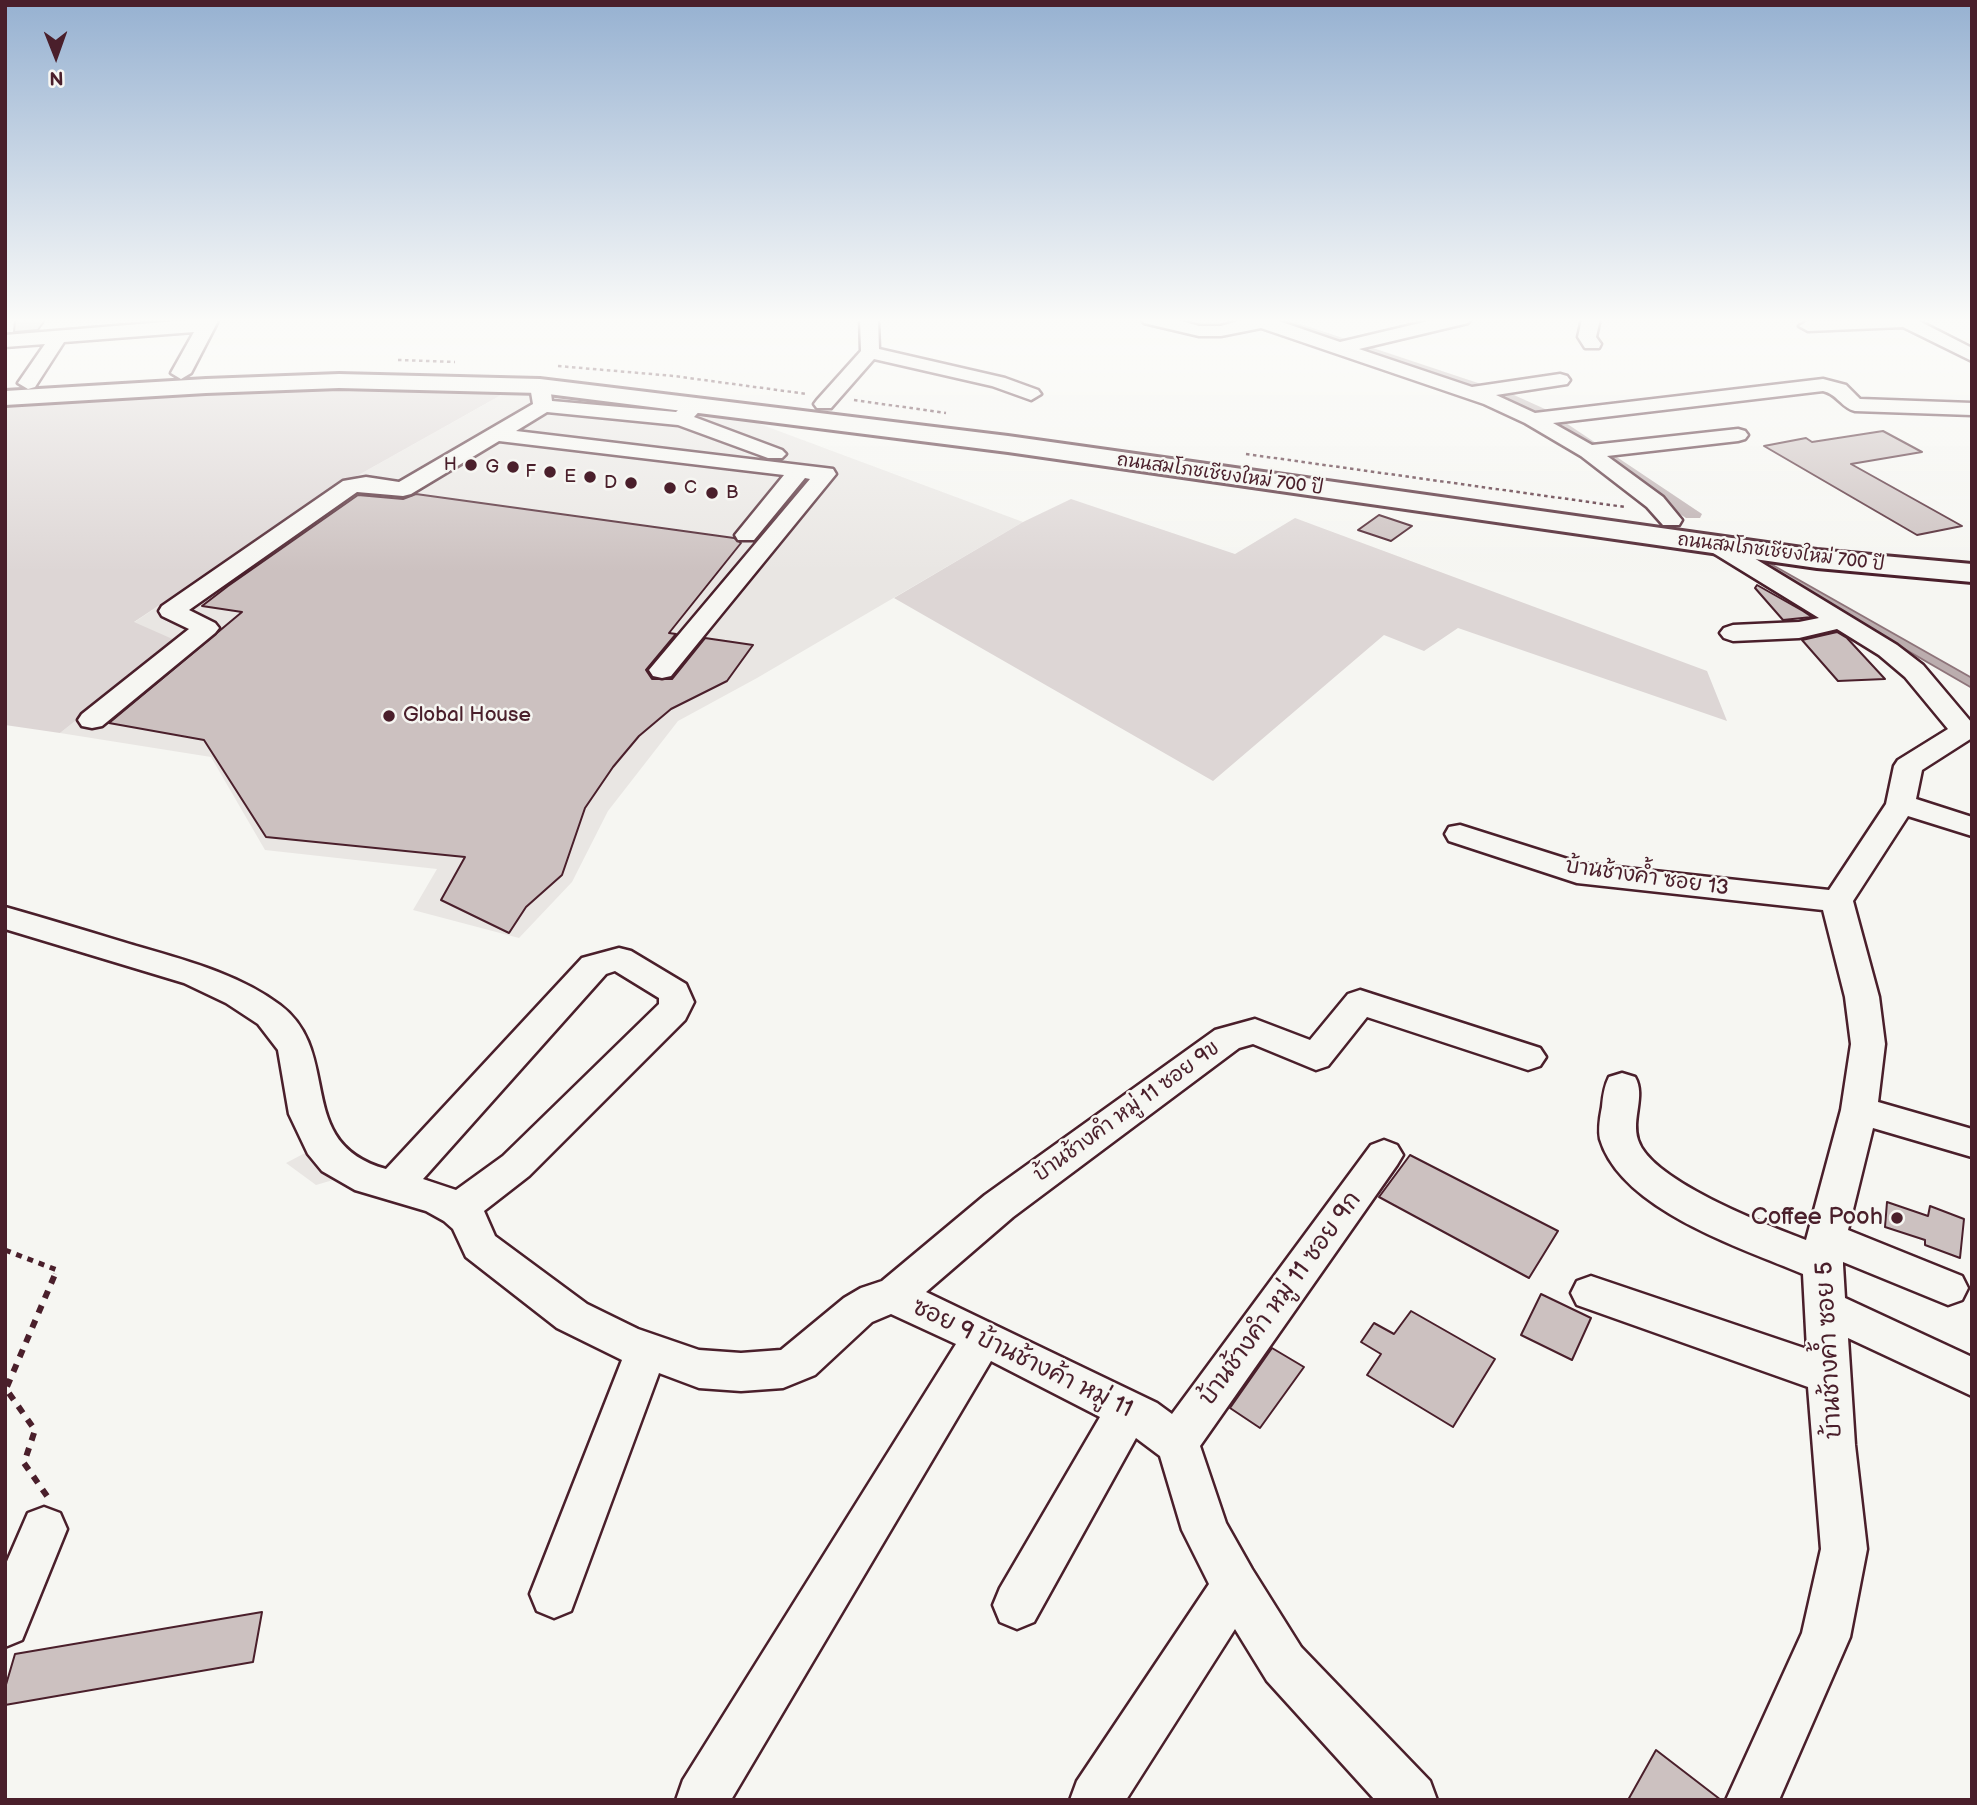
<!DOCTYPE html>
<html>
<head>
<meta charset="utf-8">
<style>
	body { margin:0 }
	#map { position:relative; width:1977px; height:1805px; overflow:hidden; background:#f6f6f2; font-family:"Balsamiq Sans",sans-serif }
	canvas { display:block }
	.frame { position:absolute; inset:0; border:7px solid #4a1f2b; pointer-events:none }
	.north { position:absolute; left:21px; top:21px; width:70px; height:70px; -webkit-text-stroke:5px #f6f6f2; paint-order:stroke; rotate:179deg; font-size:19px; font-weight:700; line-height:28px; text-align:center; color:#4a1f2b }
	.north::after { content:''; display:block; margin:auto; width:24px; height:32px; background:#4a1f2b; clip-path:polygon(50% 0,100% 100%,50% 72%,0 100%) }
</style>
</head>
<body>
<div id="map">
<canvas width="1977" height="1805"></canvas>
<div class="frame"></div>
<div class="north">N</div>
</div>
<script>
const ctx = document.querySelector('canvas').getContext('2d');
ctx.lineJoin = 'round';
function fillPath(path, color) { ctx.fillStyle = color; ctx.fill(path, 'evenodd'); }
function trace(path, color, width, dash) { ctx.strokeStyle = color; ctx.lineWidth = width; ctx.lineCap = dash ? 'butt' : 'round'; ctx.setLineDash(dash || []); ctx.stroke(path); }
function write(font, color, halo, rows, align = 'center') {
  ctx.font = font + ' "Balsamiq Sans","Playpen Sans Thai",sans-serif'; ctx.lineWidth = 5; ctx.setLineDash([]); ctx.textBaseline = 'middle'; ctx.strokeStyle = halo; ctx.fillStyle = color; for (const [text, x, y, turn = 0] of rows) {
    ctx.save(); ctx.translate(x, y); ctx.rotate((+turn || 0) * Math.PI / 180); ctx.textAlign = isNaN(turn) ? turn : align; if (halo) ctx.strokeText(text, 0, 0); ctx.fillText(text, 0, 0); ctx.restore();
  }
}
fillPath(new Path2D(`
	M512,389L733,414L1023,522L757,678L678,721L608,811L572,882L519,938L413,910L437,869L265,850L211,757L60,733L176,642L133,623L339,486Z
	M305,1153L340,1178L316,1185L286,1163Z`), '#e9e6e3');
fillPath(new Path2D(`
	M303,386L512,389L339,486L134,622L177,641L60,733L5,725V403Z
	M1071,499L1235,554L1295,518L1707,671L1727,721L1458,628L1424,651L1384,635L1213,781L894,598L1023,522Z`), '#ddd6d5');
const water = new Path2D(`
	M1756,563H1769L1972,678V688Z`);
fillPath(water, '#bbadae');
trace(water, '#8e747a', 2);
fillPath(new Path2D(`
	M1263,319H1286L1514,395L1545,409L1702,514L1700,518H1686L1533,417L1502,401Z`), '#bbadae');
const building = new Path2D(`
	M15,319H46L38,330L14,332Z
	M1883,431L1922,452L1851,464L1962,526L1917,535L1764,446L1806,438L1812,442Z
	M416,494L734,538L741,543L669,633L676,634L646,670L652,679H672L705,638L753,645L727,681L671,709L639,736L613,767L585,808L562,875L526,907L509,933L441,900L465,857L266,837L204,740L109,723L242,612L202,606L228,586L358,495L403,499Z
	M1379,515L1412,526L1391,541L1358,530Z
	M1757,585L1803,611L1812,617L1783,620L1755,588Z
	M1837,632L1847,638L1885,679L1838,681L1802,640Z
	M1410,1155L1558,1231L1529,1278L1379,1197Z
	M1887,1202L1928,1216L1930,1206L1964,1219L1960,1258L1925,1245V1240L1885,1227Z
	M1541,1294L1591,1318L1572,1360L1521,1335Z
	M1411,1311L1495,1359L1453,1427L1367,1375L1381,1354L1361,1342L1374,1323L1394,1334Z
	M1272,1348L1304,1367L1260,1428L1230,1408Z
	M262,1612L253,1662L5,1705V1688L15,1654Z
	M1656,1750L1721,1800H1628Z`);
fillPath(building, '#ccc1c0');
trace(building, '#4a1f2b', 2);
const minor = new Path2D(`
	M201,319H219L191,373L181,379L171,373L194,332L64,342L35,387L28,389L18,383L45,344L5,347V335Z
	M860,319H878L879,349L1005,378L1038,390L1041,394L1031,400L992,386L874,359L831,408H817L814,404L817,400L861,351Z
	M1141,319H1174L1199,326H1221L1245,319H1273L1340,342L1437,319H1471L1468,323L1359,349L1472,387L1560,374L1567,376L1570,380L1567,384L1496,395L1535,413L1823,379L1846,385L1860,399L1972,403V415L1855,411C1842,408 1837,394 1823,391L1553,423L1592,445L1738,429L1745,431L1748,435L1745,439L1738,441L1607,456L1663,497L1682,520L1679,525H1663L1647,507L1581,456L1525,423L1484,404L1261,328L1221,336H1199L1144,323Z
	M1582,319H1600L1596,337L1601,344L1599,348H1585L1578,337Z
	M1915,319L1972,348V361L1903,327L1808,331L1799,326L1808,321Z
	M540,380L550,386L552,401L676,412L689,400H703L706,404L694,417L782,450L786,454L782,458H768L678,425L547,412L516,431L825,468L833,469L836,474L671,676L662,678L653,676L649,670L810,479L805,478L754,540H738L735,535L784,475L499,441L411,494L403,496L357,492L189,610L215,623L219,628L215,633L102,726L92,728L82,726L78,720L82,714L189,629L162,616L159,611L162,606L343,481L366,477L399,482L533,404L530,386Z
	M1718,539L1726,541L1897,645L1923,665L1972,723V738L1922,770L1916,799L1972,817V836L1908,816L1853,901L1879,997L1885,1044L1878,1102L1972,1129V1157L1873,1128L1848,1230L1962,1276L1968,1288L1962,1300L1948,1305L1843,1262V1265L1845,1298L1972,1357V1396L1848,1338L1855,1445L1867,1549L1850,1637L1779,1800H1726L1802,1633L1821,1549L1808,1387L1577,1305L1571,1293L1577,1281L1591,1276L1807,1349L1803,1274C1742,1248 1621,1210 1600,1139C1598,1129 1600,1117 1602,1107C1603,1096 1604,1087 1609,1077L1622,1073L1635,1077C1646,1096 1631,1118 1638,1140C1651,1181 1767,1225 1806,1240L1841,1110L1851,1044L1845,997L1823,910L1577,883L1449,841L1445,834L1449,827L1460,825L1580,863L1829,890L1886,804L1894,766L1898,760L1948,729L1905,677L1879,655L1837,629L1799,638L1733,641L1724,638L1720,633L1724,628L1733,625L1799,622L1819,618L1710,551L1706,546L1710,541Z
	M5,907C48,919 90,932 133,945C184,960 237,973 280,1005C344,1053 292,1143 386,1169L582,958L619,948L631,951L686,984L694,1002L685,1020L529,1176L484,1211L495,1236L587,1304L638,1329L699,1350L741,1353L781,1350L844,1298L861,1288L882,1281L985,1195L1215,1030L1255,1019L1310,1040L1348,994L1360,990L1540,1048L1546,1057L1540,1066L1528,1070L1367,1017L1328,1066L1316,1070L1253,1044L1239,1048L1013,1217L926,1292L1157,1403L1172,1414L1371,1145L1384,1140L1397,1145L1403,1155L1397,1165L1200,1446L1226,1523L1252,1569L1301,1647L1430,1781L1437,1800H1375L1267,1681L1235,1629L1126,1800H1070L1077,1781L1209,1584L1182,1530L1160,1456L1136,1438L1034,1622L1017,1629L1000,1622L993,1605L1000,1588L1100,1417L991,1361L731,1800H676L683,1780L956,1344L891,1314L872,1322L815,1375L783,1388L741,1391L699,1388L659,1373L571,1611L554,1618L537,1611L530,1594L622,1360L557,1328L466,1257L453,1229L444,1221L426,1211L355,1190L322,1171L308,1154L289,1114L278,1050L258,1024L226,1003L184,983L5,929ZM615,971L659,998V1004L503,1156L456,1190L423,1179L606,974Z
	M44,1507L60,1513L67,1529L22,1640L5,1647V1566L28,1513Z`);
const major = new Path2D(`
	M339,374L540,379L1008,436L1817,550L1972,564V582L1817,568L1008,452L540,393L339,388L206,393L5,405V391L206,379Z`);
trace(minor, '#4a1f2b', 5);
trace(major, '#4a1f2b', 6);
trace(new Path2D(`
	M398,360L455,362
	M558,366L674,376L807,394
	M854,400L946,413
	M1246,454L1625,507`), '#4a1f2b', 2.5, [3.5, 3.5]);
trace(new Path2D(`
	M5,1250L57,1270L55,1274`), '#4a1f2b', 5, [6, 6]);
trace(new Path2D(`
	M47,1496L24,1463L35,1430L6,1389L56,1272`), '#4a1f2b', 6, [8, 8]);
fillPath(minor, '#f6f6f2');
fillPath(major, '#f6f6f2');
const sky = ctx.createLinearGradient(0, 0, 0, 572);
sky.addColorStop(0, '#96b1d1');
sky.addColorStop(0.56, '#fbfbf9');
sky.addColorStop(1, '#fbfbf900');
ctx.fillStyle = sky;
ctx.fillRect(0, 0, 1977, 572);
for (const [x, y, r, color] of [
	[471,465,7,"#4a1f2b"],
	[513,467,7,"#4a1f2b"],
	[550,472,7,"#4a1f2b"],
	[590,477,7,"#4a1f2b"],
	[631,483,7,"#4a1f2b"],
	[670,488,7,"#4a1f2b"],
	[712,493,7,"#4a1f2b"],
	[389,716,7,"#4a1f2b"],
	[1897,1218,7,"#4a1f2b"]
]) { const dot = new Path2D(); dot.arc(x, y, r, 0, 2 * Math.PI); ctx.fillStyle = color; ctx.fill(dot); trace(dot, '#f6f6f2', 2.5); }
write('18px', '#4a1f2b', '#f6f6f2', [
	["H",457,465],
	["G",499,467],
	["F",536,472],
	["E",576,477],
	["D",617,483],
	["C",684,488,"left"],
	["B",726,493,"left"]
], 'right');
write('18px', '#4a1f2b', '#f6f6f2', [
	["ถนนสมโภชเชียงใหม่ 700 ปี",1220,475,8],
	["ถนนสมโภชเชียงใหม่ 700 ปี",1781,553,7]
]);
write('21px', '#4a1f2b', '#f6f6f2', [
	["Global House",403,716]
], 'left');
write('21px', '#4a1f2b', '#f6f6f2', [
	["บ้านช้างค้ำ ซอย 13",1647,878,8],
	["บ้านช้างคำ หมู่ 11 ซอย 9ข",1127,1112,-36]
]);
write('24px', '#4a1f2b', '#f6f6f2', [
	["Coffee Pooh",1883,1218]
], 'right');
write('24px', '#4a1f2b', '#f6f6f2', [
	["บ้านช้างคำ หมู่ 11 ซอย 9ก",1281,1299,-54],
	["บ้านช้างค้ำ ซอย 5",1830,1350,-93],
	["ซอย 9 บ้านช้างค้า หมู่ 11",1022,1359,26]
]);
</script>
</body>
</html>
